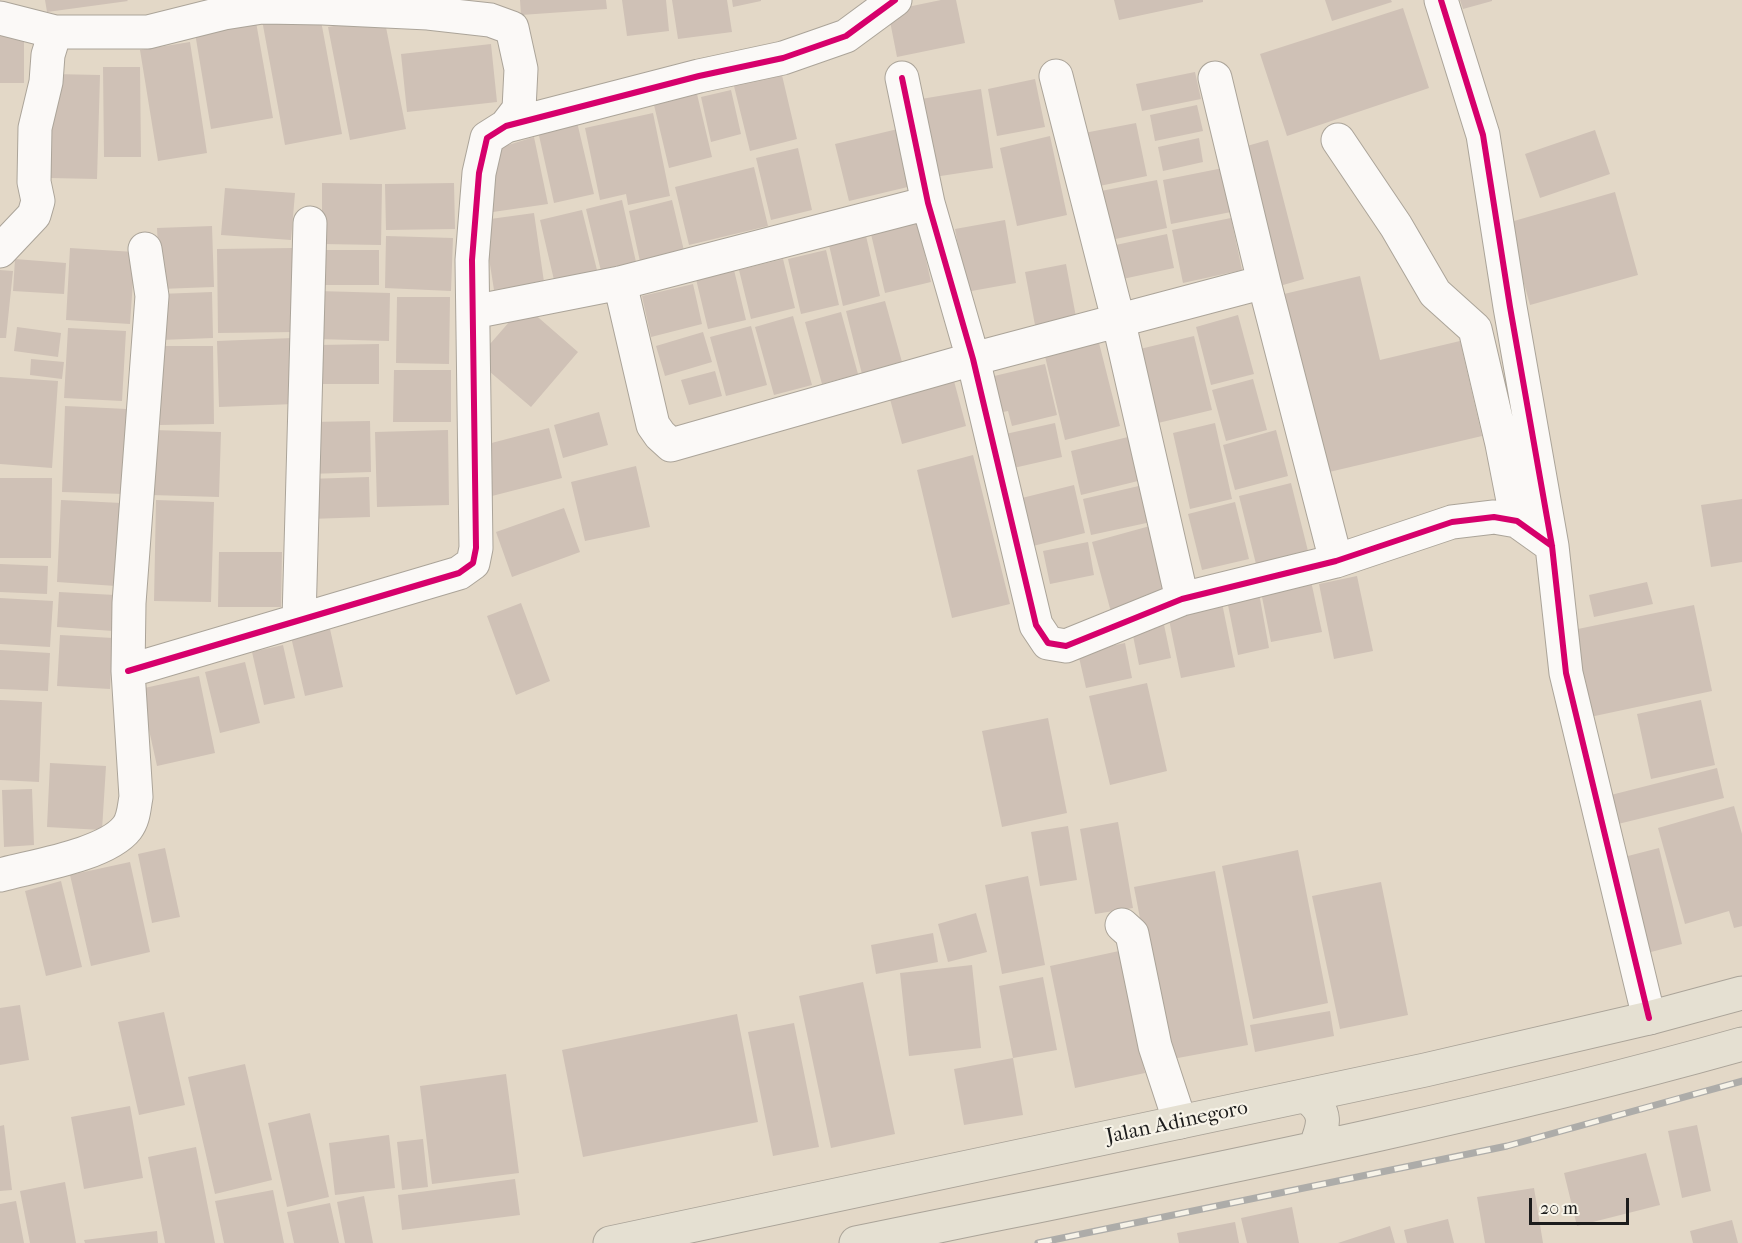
<!DOCTYPE html>
<html>
<head>
<meta charset="utf-8">
<style>
	body { margin:0 }
	#map { position:relative; width:1742px; height:1243px; overflow:hidden; background:#e3d8c7; font-family:"IM FELL French Canon",serif }
	canvas { display:block }
	.scale { position:absolute; left:1529px; top:1198px; width:100px; height:27px; box-sizing:border-box; border:3px solid #1c1c1c; border-top:0; padding-left:8px; font-size:18px; line-height:21px; white-space:nowrap; color:#1c1c1c; -webkit-text-stroke:4px #f7f3e8; paint-order:stroke }
</style>
</head>
<body>
<div id="map">
<canvas width="1742" height="1243"></canvas>
<div class="scale">20 m</div>
</div>
<script>
const ctx = document.querySelector('canvas').getContext('2d');
ctx.lineJoin = 'round';
function fillPath(path, color) { ctx.fillStyle = color; ctx.fill(path, 'evenodd'); }
function trace(path, color, width, dash) { ctx.strokeStyle = color; ctx.lineWidth = width; ctx.lineCap = dash ? 'butt' : 'round'; ctx.setLineDash(dash || []); ctx.stroke(path); }
function write(font, color, halo, rows, align = 'center') {
  ctx.font = font + ' "IM FELL French Canon",serif'; ctx.lineWidth = 4.5; ctx.setLineDash([]); ctx.textBaseline = 'middle'; ctx.strokeStyle = halo; ctx.fillStyle = color; for (const [text, x, y, turn = 0] of rows) {
    ctx.save(); ctx.translate(x, y); ctx.rotate((+turn || 0) * Math.PI / 180); ctx.textAlign = isNaN(turn) ? turn : align; if (halo) ctx.strokeText(text, 0, 0); ctx.fillText(text, 0, 0); ctx.restore();
  }
}
fillPath(new Path2D(`
	M45,0H127L128,1L47,12Z
	M520,0H606L607,9L521,15Z
	M622,0H666L669,31L627,36Z
	M672,0H727L732,32L678,39Z
	M732,0H761V1L733,7Z
	M941,0H956L965,43L897,57L888,11Z
	M1114,0H1203V2L1119,20Z
	M1325,0H1391L1392,2L1332,21Z
	M1460,0H1492V1L1463,9Z
	M1403,8L1429,88L1287,136L1260,54Z
	M319,10L342,134L285,145L262,20Z
	M384,17L406,129L350,140L328,27Z
	M256,22L273,118L211,129L195,33Z
	M0,25H24V83H0Z
	M190,42L207,153L158,161L140,50Z
	M491,44L497,102L407,112L401,54Z
	M103,67H140L141,157H104Z
	M781,71L797,139L750,151L733,82Z
	M1195,72L1201,99L1142,111L1136,84Z
	M53,74L100,75L97,179L50,178Z
	M1035,79L1045,127L997,136L988,89Z
	M981,89L993,168L934,177L921,99Z
	M731,90L741,134L711,142L701,97Z
	M697,94L712,157L669,168L654,105Z
	M1197,105L1203,131L1155,141L1150,115Z
	M653,113L670,196L628,205L626,194L600,200L585,128Z
	M577,122L594,194L554,203L538,131Z
	M1136,123L1147,176L1090,188L1079,134Z
	M902,128L916,185L849,201L835,144Z
	M1595,130L1610,174L1540,198L1525,154Z
	M1050,136L1067,215L1017,226L1000,148Z
	M534,137L548,204L486,213L492,150Z
	M1199,138L1203,162L1163,171L1158,147Z
	M1268,140L1304,279L1276,287L1240,148Z
	M798,148L812,210L771,220L756,158Z
	M754,167L768,226L689,245L675,187Z
	M1223,168L1231,212L1171,224L1163,180Z
	M1157,180L1167,228L1106,241L1096,192Z
	M322,183L382,184L381,245L322,244Z
	M454,183L455,229L386,230L385,184Z
	M225,188L295,193L291,240L221,235Z
	M1615,192L1638,275L1530,305L1507,223Z
	M622,200L636,262L601,271L586,209Z
	M672,200L685,255L641,266L629,211Z
	M582,210L597,270L554,280L540,220Z
	M534,213L544,282L494,290L483,220Z
	M1231,218L1242,270L1183,283L1172,230Z
	M917,219L931,282L885,293L870,230Z
	M1005,220L1016,283L966,292L955,229Z
	M212,226L214,287L160,289L157,228Z
	M1167,234L1174,268L1118,280L1111,246Z
	M386,236L453,238L451,291L385,288Z
	M866,236L880,296L843,306L829,245Z
	M70,248L135,252L130,324L66,320Z
	M293,248L294,332L218,333L217,249Z
	M324,250H379V285H325Z
	M826,250L839,305L801,314L788,259Z
	M15,259L66,263L64,294L13,291Z
	M783,259L795,308L751,319L739,270Z
	M1066,264L1076,317L1035,325L1025,272Z
	M0,270L13,271L6,338H0Z
	M734,270L746,320L708,329L696,279Z
	M1360,276L1380,360L1460,341L1482,436L1325,473L1284,294Z
	M693,284L702,324L651,337L642,296Z
	M317,291L390,293L389,341L316,339Z
	M212,292L213,338L160,340L159,294Z
	M397,297H450L449,364L396,363Z
	M885,301L902,362L862,374L846,311Z
	M524,305L578,352L531,407L476,360Z
	M841,312L858,374L822,384L805,322Z
	M1238,315L1254,374L1211,385L1196,327Z
	M793,316L812,385L774,395L755,327Z
	M751,326L767,385L726,396L710,337Z
	M17,327L61,333L58,357L14,351Z
	M68,328L126,331L122,401L64,398Z
	M703,332L712,362L665,376L656,346Z
	M1097,335L1120,426L1065,440L1043,348Z
	M1194,336L1212,410L1158,423L1140,349Z
	M293,338L294,404L219,407L217,341Z
	M379,344V384H317V345Z
	M159,346H213L214,424L160,425Z
	M31,359L64,362L62,379L30,375Z
	M1045,364L1057,415L1012,426L1008,411L998,413L990,377Z
	M394,370H451V422H393Z
	M715,371L722,396L689,405L681,380Z
	M0,377L58,381L52,468L0,464Z
	M1253,379L1267,430L1226,441L1212,390Z
	M954,381L966,426L902,444L890,399Z
	M65,406L127,409L124,494L62,492Z
	M599,412L608,445L563,458L554,425Z
	M370,421L371,472L309,474L308,422Z
	M1055,423L1062,457L1009,469L1001,435Z
	M1215,423L1232,499L1190,509L1173,433Z
	M549,428L562,478L492,496L480,446Z
	M153,430L221,432L219,497L151,495Z
	M448,430L449,505L377,507L375,432Z
	M1276,430L1288,476L1235,490L1223,445Z
	M1128,437L1138,481L1081,495L1071,451Z
	M973,455L1010,604L952,618L917,470Z
	M636,466L650,527L585,541L571,482Z
	M369,477L370,517L309,519L308,479Z
	M0,478H52L51,558H0Z
	M1291,483L1309,555L1257,568L1239,496Z
	M1074,485L1085,533L1033,546L1022,498Z
	M1143,485L1151,522L1091,535L1083,499Z
	M1742,499V562L1711,567L1701,505Z
	M61,500L121,503L116,586L57,582Z
	M156,500L214,502L211,602L154,601Z
	M1235,502L1249,559L1202,570L1188,514Z
	M564,508L580,552L512,577L496,532Z
	M1150,526L1169,596L1111,612L1092,542Z
	M1088,542L1094,575L1050,584L1043,551Z
	M219,552H282L281,607H218Z
	M0,564L48,566L47,594L0,592Z
	M1357,576L1373,651L1334,659L1319,584Z
	M1311,581L1322,632L1271,642L1261,592Z
	M1647,582L1653,604L1594,617L1589,595Z
	M59,592L115,595L113,631L57,627Z
	M1259,593L1269,648L1238,655L1227,600Z
	M0,598L53,601L50,647L0,644Z
	M1221,598L1235,667L1181,678L1167,610Z
	M521,603L550,681L516,695L487,616Z
	M1694,605L1712,691L1590,717L1573,630Z
	M1163,620L1171,658L1139,665L1131,626Z
	M330,629L343,687L305,696L291,637Z
	M60,635L113,638L110,689L57,686Z
	M1125,643L1132,678L1086,688L1078,653Z
	M283,645L295,698L264,705L252,652Z
	M0,650L50,653L48,691L0,689Z
	M245,662L260,723L220,733L205,672Z
	M199,676L215,753L157,766L140,689Z
	M1147,683L1167,771L1110,785L1089,696Z
	M0,700L42,702L39,782L0,780Z
	M1701,700L1715,765L1651,779L1637,714Z
	M1048,718L1067,813L1002,827L982,731Z
	M50,763L106,766L102,830L47,827Z
	M1717,768L1724,798L1614,825L1607,796Z
	M32,789L34,845L4,847L2,790Z
	M1734,806L1742,834V926L1734,928L1729,911L1685,924L1658,828Z
	M1118,822L1133,908L1095,914L1080,829Z
	M1068,826L1077,880L1040,886L1031,832Z
	M165,848L180,917L152,923L138,854Z
	M1659,848L1682,944L1647,953L1624,857Z
	M1298,850L1328,1003L1253,1019L1222,866Z
	M130,862L150,952L91,966L70,875Z
	M1215,871L1248,1045L1167,1060L1134,887Z
	M1028,876L1045,965L1002,974L985,885Z
	M61,881L82,967L46,976L25,891Z
	M1381,882L1408,1015L1340,1029L1312,896Z
	M976,913L987,952L948,962L938,924Z
	M933,933L938,962L876,974L871,945Z
	M1119,951L1145,1073L1075,1088L1050,966Z
	M972,965L981,1048L909,1056L900,973Z
	M1043,977L1057,1050L1013,1058L999,986Z
	M863,982L895,1134L831,1148L799,996Z
	M20,1005L29,1060L0,1065V1008Z
	M1330,1011L1334,1036L1255,1052L1250,1025Z
	M164,1012L185,1105L139,1115L118,1022Z
	M737,1014L758,1122L583,1157L562,1050Z
	M794,1023L819,1147L773,1156L748,1032Z
	M1013,1058L1023,1115L964,1125L954,1069Z
	M245,1064L272,1180L215,1194L188,1077Z
	M506,1074L519,1173L432,1184L420,1086Z
	M130,1106L143,1178L84,1189L71,1117Z
	M310,1113L329,1197L287,1207L268,1123Z
	M4,1125L12,1190L0,1191V1126Z
	M1697,1125L1711,1191L1682,1198L1668,1131Z
	M389,1135L395,1188L335,1195L329,1143Z
	M423,1139L428,1187L402,1190L397,1142Z
	M196,1147L215,1243H165L148,1157Z
	M1646,1153L1660,1205L1577,1226L1564,1173Z
	M515,1179L520,1215L402,1230L398,1195Z
	M65,1182L76,1243H30L20,1191Z
	M1534,1188L1543,1243H1485L1477,1197Z
	M273,1190L284,1243H224L215,1201Z
	M364,1196L373,1243H345L337,1202Z
	M16,1201L24,1243H0V1204Z
	M330,1203L339,1243H294L287,1212Z
	M1292,1207L1299,1243H1247L1241,1218Z
	M1448,1219L1454,1243H1407L1404,1230Z
	M1732,1220L1738,1243H1693L1690,1231Z
	M1235,1222L1239,1243H1179L1177,1233Z
	M1390,1226L1395,1243H1338Z
	M157,1231L158,1243H85L84,1240Z`), '#cfc1b6');
const minor = new Path2D(`
	M1441,0L1483,135L1510,307L1552,546L1566,673L1649,1018
	M0,18L55,32H148L224,13L262,7L323,8L428,13L490,20L512,28L521,69L519,109L506,126
	M1056,76L1118,319L1182,599
	M902,78L928,203L973,359L1036,625L1048,643L1066,646L1182,599L1336,561L1452,522L1494,517L1517,521L1552,546
	M1215,78L1264,282L1336,561
	M1338,140L1396,226L1435,293L1475,329L1502,444L1517,521
	M0,251L34,215L38,201L34,182L35,128L46,82L48,55L55,32
	M620,283L653,425L660,435L671,445L973,359L1264,282
	M473,312L620,283L928,203
	M299,619L310,223
	M128,671L459,573L473,563L476,548L472,260L479,173L487,138L506,126L699,76L783,58L846,36L895,0
	M0,875C33,866 106,855 127,828C134,819 134,807 136,797L128,671L129,603L152,296L145,249
	M1122,925L1132,934L1155,1046L1180,1122`);
const highway = new Path2D(`
	M1305,1096C1329,1111 1324,1125 1315,1148
	M610,1243L1425,1070L1649,1018L1742,993
	M856,1243C1152,1182 1450,1126 1742,1044`);
trace(minor, '#aba499', 35);
trace(highway, '#aba499', 35);
trace(minor, '#fbf9f7', 33);
trace(highway, '#e5e0d2', 33);
const rail = new Path2D(`
	M1038,1243L1507,1146L1742,1081`);
trace(rail, '#adaca9', 7);
trace(rail, '#f7f3e8', 4.5, [14]);
trace(new Path2D(`
	M1441,0L1483,135L1510,307L1552,546L1566,673L1649,1018
	M902,78L928,203L973,359L1036,625L1048,643L1066,646L1182,599L1336,561L1452,522L1494,517L1517,521L1552,546
	M128,671L459,573L473,563L476,548L472,260L479,173L487,138L506,126L699,76L783,58L846,36L895,0`), '#d6006c', 6);
write('21px', '#1c1c1c', '#f7f3e8', [
	["Jalan Adinegoro",1177,1123,-12]
]);
</script>
</body>
</html>
